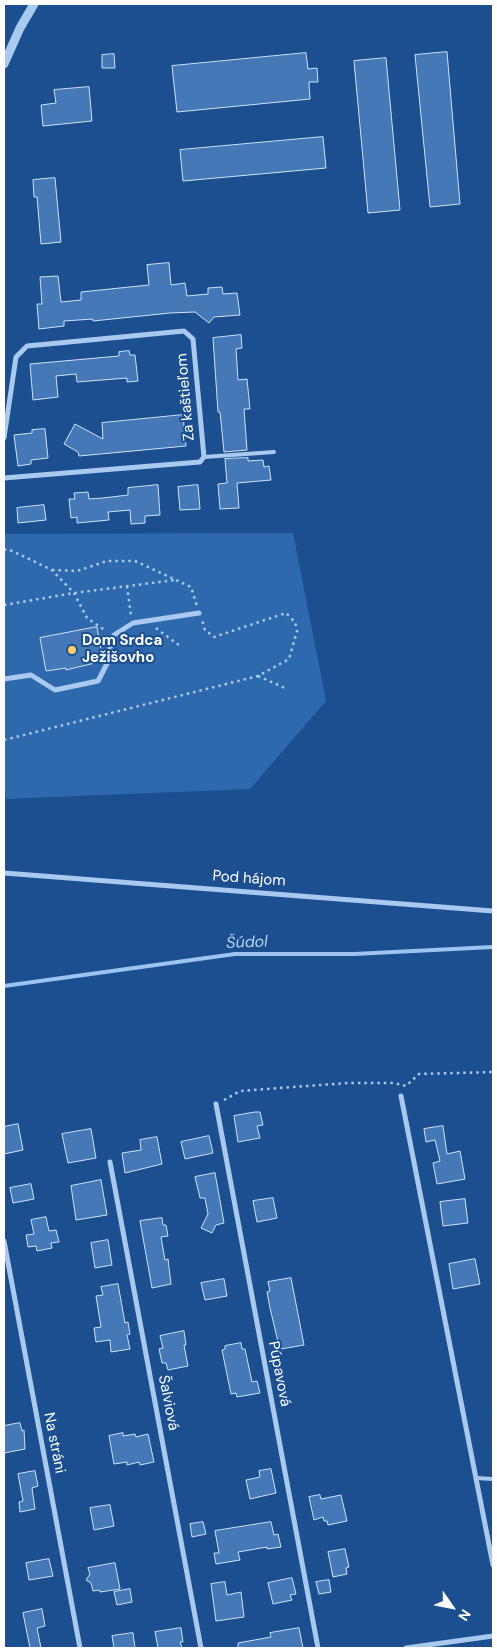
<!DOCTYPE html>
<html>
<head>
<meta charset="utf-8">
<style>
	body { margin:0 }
	#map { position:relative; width:497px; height:1652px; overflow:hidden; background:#1b4f8f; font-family:"DM Sans",sans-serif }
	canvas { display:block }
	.frame { position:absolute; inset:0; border:5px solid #fff; pointer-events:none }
	.north { position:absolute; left:427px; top:1582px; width:50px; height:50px; -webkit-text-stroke:4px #1b4f8f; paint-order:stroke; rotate:123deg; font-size:14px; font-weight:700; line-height:20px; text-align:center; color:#fff }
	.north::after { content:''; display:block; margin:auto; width:18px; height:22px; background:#fff; clip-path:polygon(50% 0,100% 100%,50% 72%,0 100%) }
</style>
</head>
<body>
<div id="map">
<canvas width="497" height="1652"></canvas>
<div class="frame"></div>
<div class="north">N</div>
</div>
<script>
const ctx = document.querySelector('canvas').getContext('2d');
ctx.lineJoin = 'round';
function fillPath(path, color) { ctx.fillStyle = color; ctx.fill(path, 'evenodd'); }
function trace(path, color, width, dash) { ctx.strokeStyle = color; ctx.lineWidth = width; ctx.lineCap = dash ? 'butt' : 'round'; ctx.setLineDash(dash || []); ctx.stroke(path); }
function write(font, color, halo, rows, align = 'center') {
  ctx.font = font + ' "DM Sans",sans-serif'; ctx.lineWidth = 4; ctx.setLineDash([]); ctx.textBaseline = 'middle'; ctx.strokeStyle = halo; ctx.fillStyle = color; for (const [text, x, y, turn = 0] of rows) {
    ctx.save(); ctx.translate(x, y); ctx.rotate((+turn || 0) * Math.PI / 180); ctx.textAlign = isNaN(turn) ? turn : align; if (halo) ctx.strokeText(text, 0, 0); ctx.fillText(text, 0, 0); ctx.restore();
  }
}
fillPath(new Path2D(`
	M293,533L326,701L250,789L4,799V534Z`), '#2e69ad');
trace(new Path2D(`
	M4,986L235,954H354L493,947`), '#9cc4f0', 4);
const building = new Path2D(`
	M447,52L460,204L430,207L415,55Z
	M306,53L308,69L317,68L318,82H309L310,99L177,112L172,66Z
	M114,54L115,68H102V55Z
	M386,58L400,210L368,213L354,61Z
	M89,87L92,121L43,126L41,105L56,103L54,90Z
	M323,137L326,168L183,181L180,150Z
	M55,178L61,242L41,244L37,197H34L33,180Z
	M169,263L171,285L185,283L187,296L208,294V288L222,287L223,294L237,293L240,315L214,317L209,323L195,312L170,313L93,321V319L64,321V326L39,329L37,304H42L40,277L58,276L61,302L81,300V292L149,285L147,265Z
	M241,335L242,348L236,349L238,380L247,379L250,409H244L247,450L224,452L220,412H218L213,338Z
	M129,351L130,355H135L138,381L127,382V378L77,382L76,374L56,376L58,397L33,400L30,364L119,356V352Z
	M183,415L186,446L79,456L78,452L64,444L75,424L103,439L102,423Z
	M45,429L48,458L31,460V464L18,466L14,435L32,433V430Z
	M248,458V461L263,460L264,467L269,466L271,480L237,483L239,508L220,509L218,484L227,483L225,459Z
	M158,485L160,515L145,516V523L131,524L130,510L108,512L109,520L77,523V517L71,518L69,499H75L74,493L88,492L89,499L103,498L128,495V488Z
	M198,485L200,509L180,510L178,487Z
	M44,505L46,520L18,523L17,508Z
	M97,627L103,661L66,670V668L46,671L40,638Z
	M255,1112H260L263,1125L257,1126L260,1138L238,1142L234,1116Z
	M18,1124L23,1150L4,1154V1127Z
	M443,1126L447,1154L460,1151L465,1179L437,1184L433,1163L440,1161L435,1140L426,1142L424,1129Z
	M91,1129L96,1158L68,1163L62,1134Z
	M209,1136L213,1153L185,1159L181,1142Z
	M157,1137L162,1164L125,1173L122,1153L141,1150L140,1140Z
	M215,1173L224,1223L216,1225L212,1233L201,1228L208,1214L205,1198H200L195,1177Z
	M101,1180L107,1215L76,1220L71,1186Z
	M31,1184L34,1199L13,1203L10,1188Z
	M273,1198L277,1218L257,1222L253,1201Z
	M465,1199L468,1223L443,1226L440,1202Z
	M46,1217L49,1231L56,1230L59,1242L51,1243L52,1248L37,1251L36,1246L28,1247L26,1235L34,1234L31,1220Z
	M162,1218L163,1225H166L168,1236L161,1237L165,1260L168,1259L171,1284L152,1288L140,1221Z
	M108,1240L112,1265L95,1268L91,1243Z
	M475,1259L480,1284L453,1289L449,1264Z
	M291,1278L304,1345L281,1349L280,1342H278L270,1308L267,1292L270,1291L268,1282Z
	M224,1279L227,1296L205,1300L201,1283Z
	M118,1284L125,1323L128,1322L130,1334L127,1335L130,1349L111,1352L110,1340L96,1342L94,1328L101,1327L96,1296L103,1295L101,1287Z
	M184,1331L186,1345H184L188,1366L168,1370L166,1363H162L159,1349L163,1348L160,1336Z
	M241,1343L242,1349H245L252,1382L257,1381L260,1393L237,1397L236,1393L231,1394L222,1350L225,1349V1346Z
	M20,1423L22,1431L24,1430L25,1449L4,1453V1426Z
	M123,1433V1436L135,1434L136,1437L148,1434L154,1462L140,1465L139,1462L127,1465V1462L114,1464L109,1436Z
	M271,1469L276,1493L250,1499L246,1480L260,1477L259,1471Z
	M35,1471L38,1486L32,1488L35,1509L20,1512L19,1502L23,1501L18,1474Z
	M320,1495L321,1499L341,1495L347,1521L328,1525L327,1521H324L323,1517L314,1520L309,1497Z
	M110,1505L114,1526L94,1530L90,1508Z
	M203,1522L206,1534L192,1537L190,1524Z
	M271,1522L274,1535L278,1534L281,1547L267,1549V1547L238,1552L240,1560L216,1564L214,1553H219L215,1531Z
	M345,1549L349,1567L346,1568L347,1574L333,1577L328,1552Z
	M49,1559L53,1576L29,1580L26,1563Z
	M115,1563L120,1589L100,1592L99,1590L93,1591L91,1583L86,1580L90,1574L88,1568Z
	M292,1578L296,1594L290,1595L292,1600L273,1604L268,1583Z
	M329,1580L331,1592L319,1594L316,1582Z
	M225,1582L227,1595L241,1592L244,1617L216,1621L211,1584Z
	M130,1589L132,1602L117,1605L114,1592Z
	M42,1609L45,1626L37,1628L41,1648H30L23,1613Z
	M181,1628L183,1642H180L182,1648H158L155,1632Z
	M299,1628L303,1648H238V1643L271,1637L270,1633Z
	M133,1633L135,1648H114L112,1636Z`);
fillPath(building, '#4478b7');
trace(building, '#cfe3fa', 1);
trace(new Path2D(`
	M4,550L8,549L52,570L74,593L87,618L106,631
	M52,570L77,571L107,561H135L191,587L197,606
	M127,586L131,615
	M4,605L74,593L175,580
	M156,628L180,646
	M258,676L287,689
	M4,740L258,676L289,659L297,631L295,622L286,613L214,637L205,630L202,620
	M224,1100L240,1091L347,1083H394L406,1086L419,1074L493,1072`), '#a9c9ee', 2.5, [2.5, 4]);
trace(new Path2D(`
	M204,457L274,452
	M476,1478L493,1479`), '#a9c9ee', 4);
trace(new Path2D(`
	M4,438L16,357L27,346L184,331L193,339L204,457L200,462L4,478
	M4,679L31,675L55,690L98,681L111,656L110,646L114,635L133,623L199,613
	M4,873L493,911
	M401,1096L493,1565
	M216,1104L318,1648
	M110,1162L201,1648
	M4,1241L80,1648
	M406,1648L493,1636`), '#a9c9ee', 5);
trace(new Path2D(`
	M4,64L20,28L34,4`), '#a9c9ee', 9);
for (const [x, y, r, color] of [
	[72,650,5,"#ffd166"]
]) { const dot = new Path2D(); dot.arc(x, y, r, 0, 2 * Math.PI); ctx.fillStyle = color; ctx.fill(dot); trace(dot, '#1b4f8f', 2); }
write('15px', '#fff', '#1b4f8f', [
	["Za kaštieľom",186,397,-95],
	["Pod hájom",249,879,4],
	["Púpavová",279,1374,79],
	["Šalviová",168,1403,79],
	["Na stráni",54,1443,79]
]);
write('bold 15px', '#fff', '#1b4f8f', [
	["Dom Srdca",82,641],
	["Ježišovho",82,658]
], 'left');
write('italic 16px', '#b5d3f5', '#1b4f8f', [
	["Šúdol",247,943,-2]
]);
</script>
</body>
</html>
